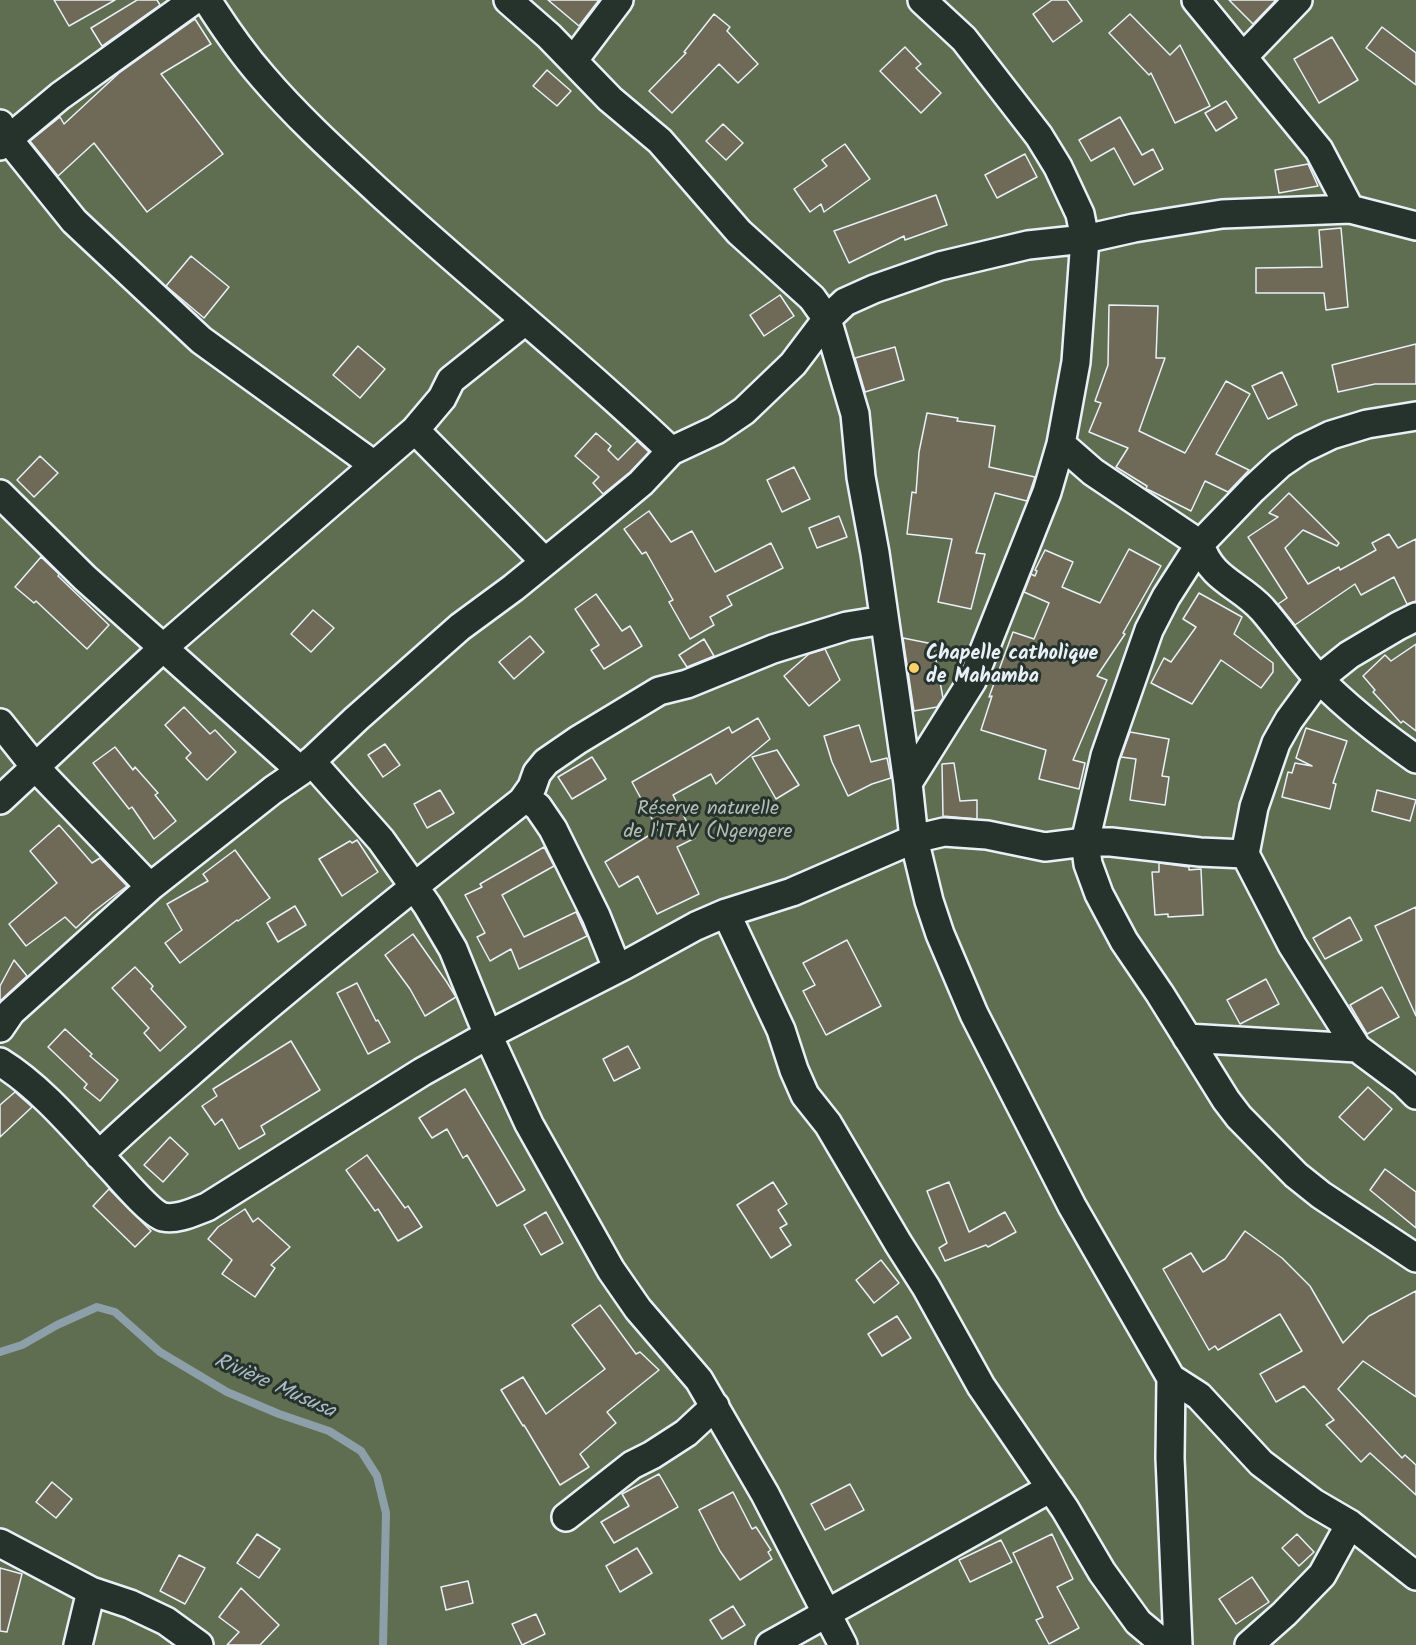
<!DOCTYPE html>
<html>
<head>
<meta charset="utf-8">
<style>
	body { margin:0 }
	canvas { display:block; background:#353e35 }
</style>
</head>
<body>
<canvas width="1416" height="1645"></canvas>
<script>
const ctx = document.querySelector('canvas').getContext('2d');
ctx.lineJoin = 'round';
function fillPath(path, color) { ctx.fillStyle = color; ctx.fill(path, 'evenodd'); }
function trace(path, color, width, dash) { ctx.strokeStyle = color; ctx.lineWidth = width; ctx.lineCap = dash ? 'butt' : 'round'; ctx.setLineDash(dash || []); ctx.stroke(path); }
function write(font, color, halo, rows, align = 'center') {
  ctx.font = font + ' Kalam,sans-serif'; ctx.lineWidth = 6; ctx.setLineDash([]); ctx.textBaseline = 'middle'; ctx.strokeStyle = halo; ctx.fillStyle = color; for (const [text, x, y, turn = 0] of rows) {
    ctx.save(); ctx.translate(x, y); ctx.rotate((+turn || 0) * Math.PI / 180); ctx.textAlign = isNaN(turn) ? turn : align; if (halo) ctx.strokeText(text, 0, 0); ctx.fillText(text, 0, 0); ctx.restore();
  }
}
fillPath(new Path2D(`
	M0,0H1416V1645H0Z`), '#5f6e50');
trace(new Path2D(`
	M0,1352L22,1345L57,1325L97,1307L115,1312L160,1352L227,1392L279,1414L329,1431L361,1451L377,1476L386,1513L383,1645`), '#8da0aa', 8);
const building = new Path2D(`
	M54,0H115L69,26Z
	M137,0H157L160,5L102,46L91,28Z
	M548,0H599L579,26Z
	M1052,0H1067L1082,21L1053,42L1033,14Z
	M1229,0H1276L1253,24Z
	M714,14L730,27L727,31L758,64L738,83L719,64L672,113L649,91L686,53L684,52Z
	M1130,14L1170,55L1180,45L1210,106L1175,123L1151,73L1149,75L1109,33Z
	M195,19L211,44L161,74L223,154L147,212L94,143L58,176L30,141L60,117L64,124L119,73Z
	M1382,27L1416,53V85L1366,48Z
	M1332,37L1358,80L1319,103L1294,59Z
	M905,47L921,64L916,68L941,93L921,113L880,71Z
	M547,70L571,91L557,106L533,86Z
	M1226,101L1237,118L1216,131L1205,113Z
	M1120,117L1142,155L1153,149L1163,169L1134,185L1114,148L1091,161L1079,140Z
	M723,124L743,143L726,160L706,141Z
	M845,144L870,179L824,212L821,204L810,212L794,189L827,166L822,160Z
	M1025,154L1037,177L997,198L985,175Z
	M1308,164L1318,186L1279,193L1275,170Z
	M936,195L947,225L905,240L904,236L849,263L834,231Z
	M1341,228L1348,307L1326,310L1324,293H1256V268L1322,267L1319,230Z
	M191,256L229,287L204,318L166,286Z
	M780,295L794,316L764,336L750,315Z
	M1109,305L1158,306L1156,358H1165L1139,431L1185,453L1226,381L1250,394L1216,454L1249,470L1228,492L1205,481L1191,511L1149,490L1146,489L1147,486L1116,467L1128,448L1089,432L1101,403L1095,401L1108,365Z
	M1416,344V384H1375L1338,392L1332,365Z
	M358,346L385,369L360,398L333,375Z
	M895,347L904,380L865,392L855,358Z
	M1282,372L1297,405L1268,419L1252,386Z
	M927,413L958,418L957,421L995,426L989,467L1035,477L1027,501L995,493L976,553L985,554L971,609L938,602L952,539L907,534L912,492L916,493L919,452Z
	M596,433L611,446L608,450L618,460L637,441L649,452L630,472L603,494L593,483L599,477L575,456Z
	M40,456L58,473L34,497L17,480Z
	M794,467L810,499L782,512L767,480Z
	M1289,493L1339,543L1337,546L1303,530L1285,548L1308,584L1339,567L1340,570L1376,550L1372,543L1389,534L1398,548L1416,539V601L1407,604L1394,577L1361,595L1355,584L1295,625L1278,604L1287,598L1248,537L1278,517L1269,513Z
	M649,511L671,542L692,531L715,572L771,543L783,568L727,596L732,605L710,617L714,625L690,639L669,602L673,600L646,552L642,554L624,529Z
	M839,516L847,537L817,548L809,528Z
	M1129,549L1161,566L1123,633L1125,634L1097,676L1107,680L1073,760L1085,763L1079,789L1039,779L1046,750L981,730L992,696L989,697L1013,632L1034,639L1049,603L1024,592L1031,574L1035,576L1037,571L1035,570L1045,550L1073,562L1062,587L1100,603Z
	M41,557L59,574L58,576L109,625L87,649L36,601L34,603L15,587Z
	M1199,593L1242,617L1234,634L1273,663V672L1261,688L1221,660L1192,704L1151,683L1164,658L1171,662L1196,627L1183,619Z
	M596,594L622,631L630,626L642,646L604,669L591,650L599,645L575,609Z
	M313,610L334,628L311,652L291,634Z
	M530,636L544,652L514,679L499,662Z
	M903,638L933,644L943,698L937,707L914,711Z
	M704,639L714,656L687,667L679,655Z
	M1416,644V731L1403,721L1401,723L1373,692L1375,690L1363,676L1385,655L1391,661Z
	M825,649L840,680L809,706L784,676L809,654Z
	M184,707L210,734L215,730L236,752L207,780L186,758L191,753L165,725Z
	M758,718L770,739L716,784L711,774L673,795L695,838L677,847L699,894L657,914L638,876L619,887L605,862L658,830L632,782L729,727L732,733Z
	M859,725L871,762L887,758L891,778L872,784L848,796L832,762L824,736Z
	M1306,728L1347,741L1333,783L1336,784L1330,809L1282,797L1288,772L1292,773L1295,763L1312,766L1296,758Z
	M1130,732L1169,739L1162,776L1169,777L1165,805L1130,800L1136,759L1121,757Z
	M385,744L400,765L383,777L368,755Z
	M115,747L133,770L135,767L158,793L155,795L176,821L154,839L132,807L129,809L93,763Z
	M777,750L799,785L776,799L752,757Z
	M592,757L606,779L572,799L558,777Z
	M954,763L960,801L977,800V819L943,816L942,764Z
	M440,790L454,813L427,828L414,804Z
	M1377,790L1416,800L1410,821L1372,811Z
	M59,825L92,863L100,858L127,886L93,912L76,928L65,917L26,946L9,924L57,883L30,851Z
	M357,840L378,872L342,896L319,859L350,841L352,843Z
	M544,847L554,866L502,895L524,937L576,912L587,936L519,969L511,949L490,961L477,937L485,933L465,895L482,887L480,884Z
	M235,850L270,898L238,921L237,920L180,963L165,943L182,930L167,904L208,881L203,874Z
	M1159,863L1189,867V870L1201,869L1203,915L1168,917V914L1155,915L1152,872H1159Z
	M295,906L306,925L278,942L267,923Z
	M1416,907V1016L1375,926Z
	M1350,917L1362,940L1325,959L1313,938Z
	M413,934L446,981L456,997L425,1016L410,989L385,955Z
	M847,940L881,1006L826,1035L803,991L815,985L803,963Z
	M14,960L27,976L0,1001V986Z
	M135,967L153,986L151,989L186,1027L160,1051L144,1033L149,1028L112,988Z
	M1266,979L1279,1004L1240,1024L1227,1000Z
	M357,983L376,1021L378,1020L390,1042L368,1054L337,993Z
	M1382,987L1399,1017L1367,1034L1350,1005Z
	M65,1029L92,1054L90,1056L118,1080L100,1101L84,1088L87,1084L48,1047Z
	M291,1041L320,1090L261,1126L265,1134L239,1149L222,1119L215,1125L202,1106L217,1096L213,1089Z
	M628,1046L640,1068L614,1081L603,1059Z
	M1368,1087L1392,1109L1364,1140L1339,1117Z
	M465,1089L525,1190L497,1206L467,1155L463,1158L447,1129L432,1138L419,1118Z
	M15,1092L32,1107L0,1137V1105Z
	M170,1137L188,1154L163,1182L144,1165Z
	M367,1155L405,1208L408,1206L422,1227L398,1241L378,1209L375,1211L346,1170Z
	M1385,1169L1416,1192V1228L1370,1190Z
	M773,1182L787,1204L778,1210L787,1224L780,1228L791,1245L771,1258L737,1205Z
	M949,1182L969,1232L1005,1212L1016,1232L988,1247L986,1245L945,1261L939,1248L947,1243L927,1191Z
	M109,1189L151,1231L135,1247L93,1206Z
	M245,1209L253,1222L258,1218L290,1247L271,1265L275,1268L255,1297L222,1274L232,1260L208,1239L218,1227Z
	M546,1212L563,1243L541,1255L524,1225Z
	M1245,1231L1282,1258L1310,1286L1343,1343L1369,1316L1416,1291V1397L1363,1361L1338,1389L1402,1458L1405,1455L1416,1465V1495L1370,1453L1361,1462L1326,1425L1334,1420L1304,1386L1276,1402L1260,1374L1302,1351L1280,1314L1218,1350L1215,1346L1209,1350L1163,1269L1191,1253L1203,1272L1225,1259Z
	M881,1260L899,1283L874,1303L856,1280Z
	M600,1305L636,1354L640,1352L659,1370L607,1412L616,1423L580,1454L589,1467L560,1485L524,1425L523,1426L501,1390L523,1377L546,1414L605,1369L572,1325Z
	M897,1316L911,1338L882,1356L868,1334Z
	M659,1474L678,1507L614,1543L601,1522L629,1506L622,1494Z
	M52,1482L72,1499L56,1518L36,1502Z
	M850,1484L864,1510L825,1530L811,1504Z
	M733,1492L752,1529L756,1527L771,1550L768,1552L772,1559L740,1580L720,1551L699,1510Z
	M257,1534L280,1549L259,1578L237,1563Z
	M1052,1534L1073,1579L1057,1587L1079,1628L1049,1644L1036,1620L1043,1617L1013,1553Z
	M1297,1534L1314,1552L1299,1566L1282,1548Z
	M1001,1540L1012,1562L970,1582L959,1560Z
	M637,1548L652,1573L620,1592L606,1566Z
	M179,1555L205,1568L185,1604L160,1591Z
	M0,1568L22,1574L7,1632L0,1631Z
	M1252,1577L1269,1602L1236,1624L1219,1599Z
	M468,1581L473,1603L446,1610L441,1587Z
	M241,1588L279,1625L260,1645H227L239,1632L219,1617Z
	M733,1606L745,1625L722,1639L710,1620Z
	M536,1614L545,1634L522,1645L512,1624Z`);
fillPath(building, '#6f6a57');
trace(building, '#e8f1f8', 1.5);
const minor = new Path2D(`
	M207,0C224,27 242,53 263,77C298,118 339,155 379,192C475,280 577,361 671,451
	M508,0L549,36L610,99L660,141L739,232L812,298L827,319L855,414L861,477L875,553L908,783L914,839L929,901L940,934L974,1014L1072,1206L1171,1378L1199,1396L1261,1463L1314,1503L1350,1524L1416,1576
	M1196,0L1319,150L1350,209
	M1243,57L1298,0
	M573,61L619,0
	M0,124L8,139L74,221L201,340L374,465
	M0,146L60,96L194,0
	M1416,416L1367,424L1331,435L1302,449L1280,464L1253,489L1200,544L1166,597L1149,630L1105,756L1085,842L1088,864L1099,894L1124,941L1160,994L1226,1100L1239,1117L1296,1175L1321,1195L1416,1258
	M415,430L545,562
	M1061,444L1093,472L1200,544C1211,580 1239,584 1262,609C1282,632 1299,658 1320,680C1350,710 1382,735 1416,759
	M0,494L85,578L301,771
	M1416,617L1398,626L1349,655L1319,679L1289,720L1276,743L1254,807L1245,854L1292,945L1357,1048L1404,1083L1416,1095
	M0,723L36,768L150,887
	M311,761L381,840L427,905L453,949L488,1035L529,1124L611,1270L638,1309L699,1380L765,1494L843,1645
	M908,783L972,681L1047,492L1061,444L1076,362L1085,239L1080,214L1058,167L1039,136L964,39L922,0
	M525,797L538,807L553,829L596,916L617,968
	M0,800L164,647L415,430L442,398L451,380L525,321
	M726,913L781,1030L794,1070L805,1095L828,1124L898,1243L926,1287L981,1386L1065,1509L1102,1572L1138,1622L1156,1637L1168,1645
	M0,1028L11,1012L150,887L273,790L301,771L356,719L460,627L513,588L593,523L641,483L671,451L716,430L744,411L793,364L827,319L845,302L874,289L940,266L1028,245L1085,239L1134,228L1222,214L1350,209L1416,226
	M1187,1038L1357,1048
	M0,1062C44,1089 81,1136 116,1173C125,1183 152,1214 163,1217C178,1220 193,1212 207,1207L422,1072L488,1035L625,965L696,926L726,913L792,892L914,839L944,832L987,835L1045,847L1085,842H1111L1200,852L1245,854
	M99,1155C140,1115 185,1078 228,1040C324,958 423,879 522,801L532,787L537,773L546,762L578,740L659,691L687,684L773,649L847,626L884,620
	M1171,1378L1170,1458L1178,1645
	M566,1517L632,1465L652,1455L686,1433L715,1406
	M0,1543L91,1591L130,1604L166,1621L199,1645
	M78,1645L91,1591
	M770,1645L1051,1488
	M1249,1645L1284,1614L1322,1575L1350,1524`);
trace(minor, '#e8f1f8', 32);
trace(minor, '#26332d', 27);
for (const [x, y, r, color] of [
	[914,668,6,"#ffd166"]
]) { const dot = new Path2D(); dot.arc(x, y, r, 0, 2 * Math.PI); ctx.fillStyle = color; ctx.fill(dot); trace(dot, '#26332d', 2); }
write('bold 20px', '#e8f1f8', '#26332d', [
	["Chapelle catholique",926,656],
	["de Mahamba",926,679]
], 'left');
write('20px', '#b1bdb5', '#26332d', [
	["Réserve naturelle",708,811],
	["de l'ITAV (Ngengere",708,834]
]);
write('italic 21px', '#acbbc4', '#26332d', [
	["Rivière Mususa",274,1388,24]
]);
</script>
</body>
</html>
